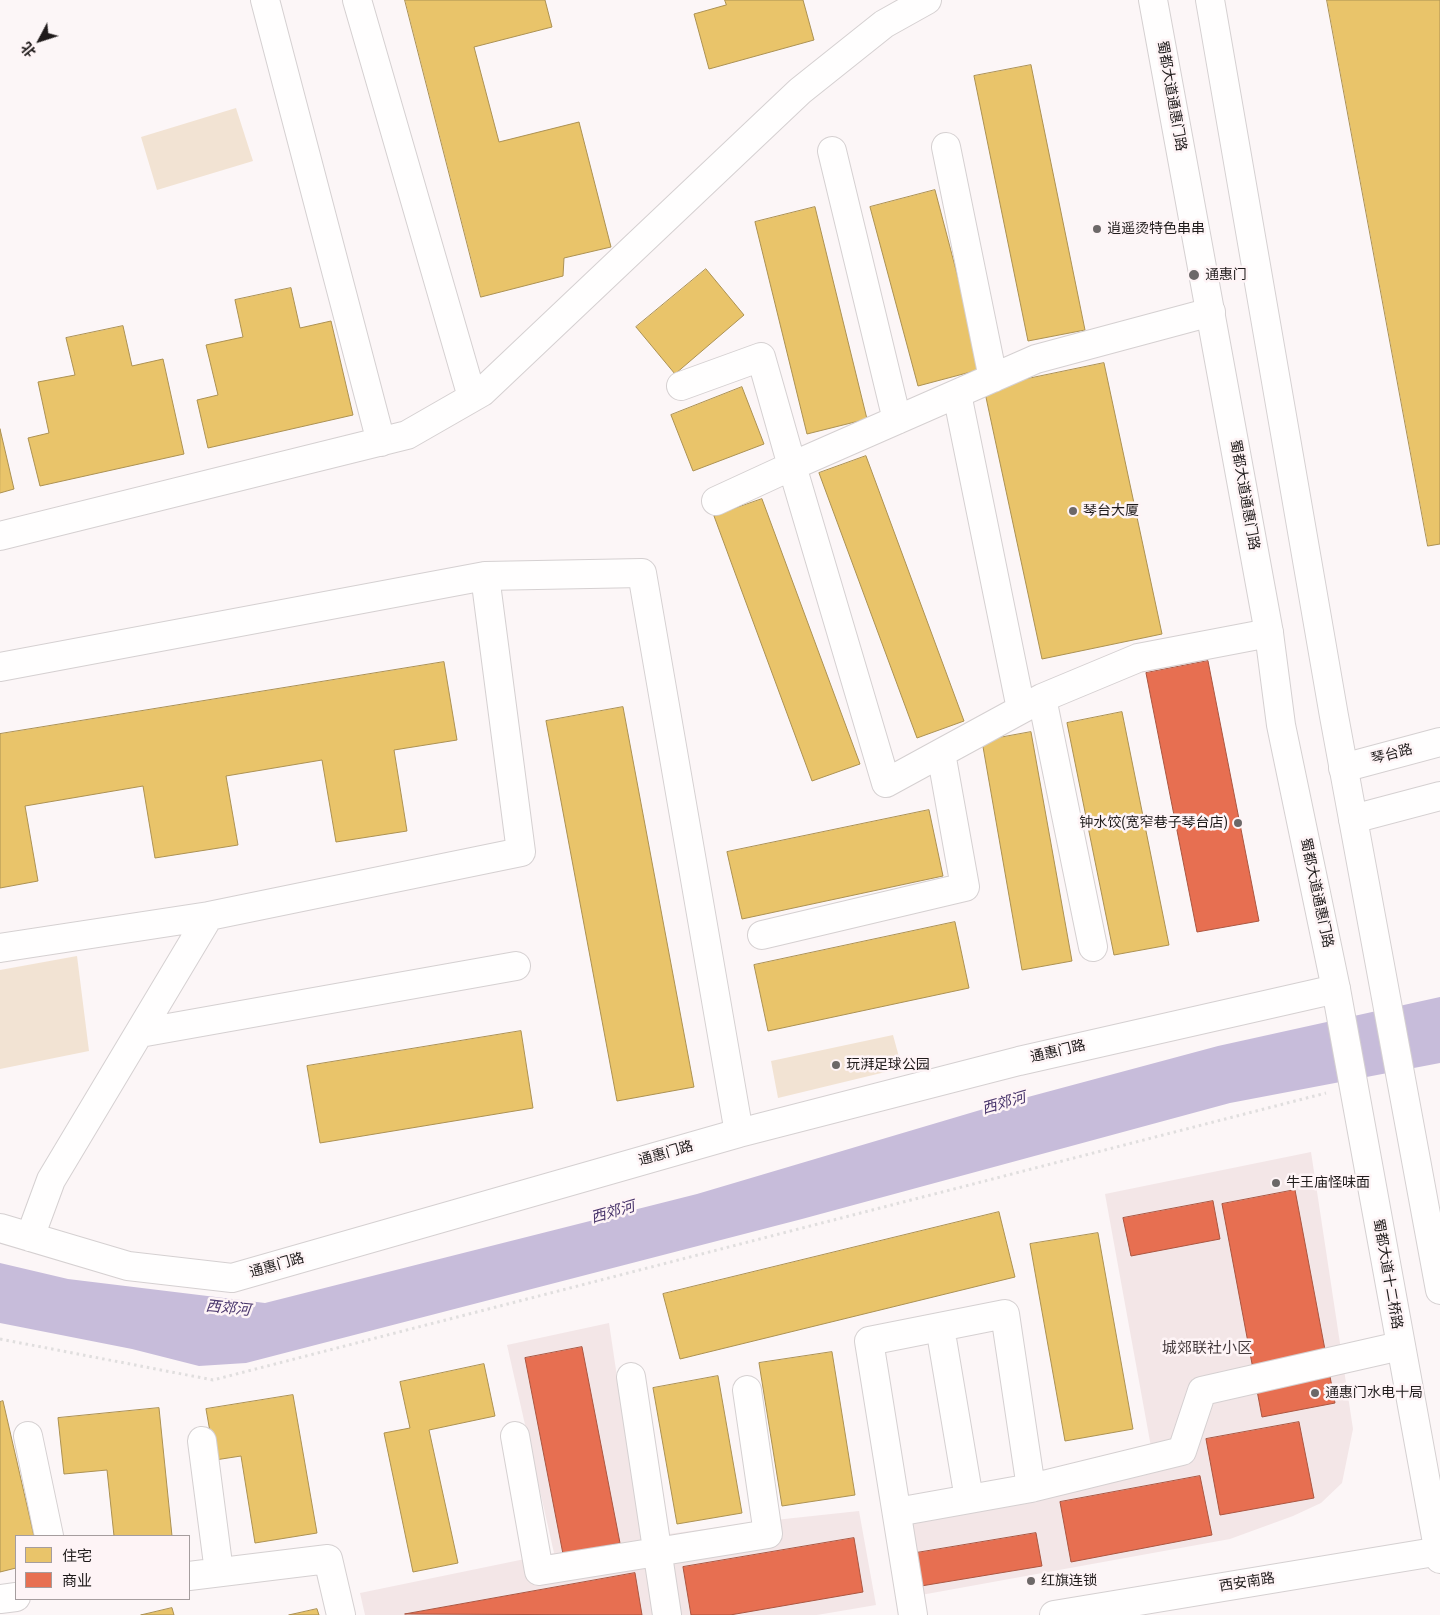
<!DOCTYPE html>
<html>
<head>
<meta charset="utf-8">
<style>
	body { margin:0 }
	#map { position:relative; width:1440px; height:1615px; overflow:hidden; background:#fcf6f7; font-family:"Roboto Condensed","Noto Sans SC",sans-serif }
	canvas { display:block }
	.legend { position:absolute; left:15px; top:1535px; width:175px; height:65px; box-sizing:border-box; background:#fef4f6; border:1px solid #a59d9e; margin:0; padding:6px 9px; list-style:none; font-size:15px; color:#1f1b1b }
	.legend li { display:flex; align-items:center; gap:10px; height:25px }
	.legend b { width:25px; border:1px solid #a59d9e }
	.north { position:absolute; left:15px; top:15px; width:50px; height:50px; -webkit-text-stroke:4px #fef4f6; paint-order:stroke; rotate:230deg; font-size:14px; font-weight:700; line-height:20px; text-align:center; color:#1f1b1b }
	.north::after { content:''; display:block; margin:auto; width:18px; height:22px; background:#1f1b1b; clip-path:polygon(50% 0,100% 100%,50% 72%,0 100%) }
</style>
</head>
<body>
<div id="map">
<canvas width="1440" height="1615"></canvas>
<ul class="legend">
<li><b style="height:14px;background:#e9c46a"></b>住宅</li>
<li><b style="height:14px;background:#e76f51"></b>商业</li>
</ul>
<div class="north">北</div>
</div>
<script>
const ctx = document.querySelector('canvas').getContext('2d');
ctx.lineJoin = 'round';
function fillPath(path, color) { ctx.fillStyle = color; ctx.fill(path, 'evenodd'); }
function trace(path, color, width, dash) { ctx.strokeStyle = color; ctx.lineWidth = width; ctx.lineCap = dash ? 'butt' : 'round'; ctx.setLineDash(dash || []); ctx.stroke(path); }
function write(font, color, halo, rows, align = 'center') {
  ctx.font = font + ' "Roboto Condensed","Noto Sans SC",sans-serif'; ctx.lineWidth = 5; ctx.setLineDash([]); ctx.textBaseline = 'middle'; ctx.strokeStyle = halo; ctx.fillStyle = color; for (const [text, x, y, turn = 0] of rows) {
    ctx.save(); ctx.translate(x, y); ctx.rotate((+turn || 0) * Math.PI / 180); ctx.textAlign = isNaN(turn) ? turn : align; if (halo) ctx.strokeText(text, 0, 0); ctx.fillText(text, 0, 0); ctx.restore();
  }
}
fillPath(new Path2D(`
	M1311,1152L1353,1429L1342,1483L1321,1503L1293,1516L1230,1539L910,1597L897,1512L1153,1458L1105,1194Z
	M609,1323L641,1538L747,1523L859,1511L876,1605L817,1615H365L360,1593L554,1553L507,1345Z`), '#f3e6e7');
fillPath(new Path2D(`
	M236,108L253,161L157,190L141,137Z
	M77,956L89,1051L0,1069V970Z
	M893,1035L902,1068L778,1098L771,1061Z`), '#f2e3d3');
fillPath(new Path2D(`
	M1440,997V1063L1230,1103L802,1219L246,1363L199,1366L132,1349L0,1323V1263L68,1279L265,1303L697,1194L987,1108L1218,1046Z`), '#c7bcda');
const homes = new Path2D(`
	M405,0H545L552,27L474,47L499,142L579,122L611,247L564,258L563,276L481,297Z
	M725,0H803L814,40L709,69L694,14L726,5Z
	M1327,0H1440V544L1428,546Z
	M1031,65L1085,330L1028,341L974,76Z
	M935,190L982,369L918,386L870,207Z
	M815,207L867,419L807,434L755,222Z
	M706,269L744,315L675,374L636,327Z
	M291,288L300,328L331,321L353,415L208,448L197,400L218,395L206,345L243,337L235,300Z
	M123,326L132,366L163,359L184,454L40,486L28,438L49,433L38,382L75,375L66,338Z
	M1104,363L1162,634L1042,659L984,388Z
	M742,387L764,444L693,471L671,415Z
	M0,429L14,489L0,493Z
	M866,456L964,721L917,738L819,473Z
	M762,499L860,764L812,781L714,516Z
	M444,662L457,740L394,750L407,831L336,842L322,760L226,776L238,845L155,858L143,786L25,806L38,881L0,888V734Z
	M623,707L694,1087L617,1101L546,721Z
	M1122,712L1169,945L1114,955L1067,723Z
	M1031,732L1072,961L1022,970L982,741Z
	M929,810L943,876L742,919L727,852Z
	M955,922L969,988L768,1031L754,965Z
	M521,1031L533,1108L320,1143L307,1066Z
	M999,1212L1015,1277L680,1359L663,1294Z
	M1098,1233L1133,1429L1065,1441L1030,1244Z
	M832,1352L855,1495L782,1506L759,1363Z
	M484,1364L495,1416L429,1430L458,1563L413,1572L384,1433L410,1428L400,1382Z
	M718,1376L742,1513L677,1524L653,1388Z
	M293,1395L317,1533L255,1543L241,1456L215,1460L206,1409Z
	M3,1401L34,1536H16V1568L0,1572V1402Z
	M159,1408L172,1536H114L107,1470L64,1474L58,1418Z
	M172,1608L174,1615H141Z
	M317,1609L319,1615H289Z`);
fillPath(homes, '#e9c46a');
trace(homes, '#ac9152', 1);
const shops = new Path2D(`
	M1208,661L1259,921L1197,932L1146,673Z
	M1295,1190L1335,1403L1262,1417L1222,1204Z
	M1213,1201L1220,1239L1131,1256L1123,1218Z
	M582,1347L620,1543L563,1554L525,1358Z
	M1299,1422L1314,1498L1220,1515L1206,1439Z
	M1200,1476L1212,1535L1071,1562L1060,1502Z
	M1036,1533L1042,1566L921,1586L916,1553Z
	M854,1538L863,1592L730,1615H691L683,1567Z
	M635,1573L642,1615L405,1614Z`);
fillPath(shops, '#e76f51');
trace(shops, '#ab5641', 1);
const minor = new Path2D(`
	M265,0L381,442
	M357,0L472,397
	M946,147L993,378
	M832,151L897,420
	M681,386L761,357L792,466L716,501
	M957,394L1021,709
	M0,536L407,435L482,392L800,91L884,24L927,0
	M485,576L642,573L739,1133
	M0,667L485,576L521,852L209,916
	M941,753L886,783L792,466L1036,359L1211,312
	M1343,768L1440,742
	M1353,819L1440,796
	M762,935L965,887L941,753L1042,698
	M1093,947L1042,698L1138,658L1269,633
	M0,948L209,916L51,1180L30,1237
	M140,1033L516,966
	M0,1228L128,1266L232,1278L739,1133L1019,1061L1336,989
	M940,1327L969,1499
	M631,1377L667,1615
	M28,1436L49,1536
	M515,1436L539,1571L768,1534L747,1390
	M202,1441L219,1572
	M1031,1488L1182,1451L1202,1391L1400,1346
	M897,1512L1031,1488L1005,1314L869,1341L913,1615
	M189,1576L328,1559L341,1615
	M0,1599L16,1597
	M1054,1615L1440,1551`);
const major = new Path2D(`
	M1153,0L1269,633L1281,725L1336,989L1440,1559
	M1210,0L1334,716L1440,1290`);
trace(minor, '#d5d0d1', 30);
trace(major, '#d5d0d1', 30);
trace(new Path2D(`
	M0,1339L213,1380L1326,1093`), '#e0dede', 3, [2.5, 4]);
trace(minor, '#fffefe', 28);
trace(major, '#fffefe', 28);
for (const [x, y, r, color] of [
	[1097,229,5,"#6c6868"],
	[1194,275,6,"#6c6868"],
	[1073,511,5,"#6c6868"],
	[1238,823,5,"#6c6868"],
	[836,1065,5,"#6c6868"],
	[1276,1183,5,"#6c6868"],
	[1315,1393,5,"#6c6868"],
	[1031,1581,5,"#6c6868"]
]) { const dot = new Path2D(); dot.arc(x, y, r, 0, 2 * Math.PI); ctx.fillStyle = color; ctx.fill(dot); trace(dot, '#fef4f6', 2); }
write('14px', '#1f1b1b', '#fef4f6', [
	["蜀都大道通惠门路",1171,96,80],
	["蜀都大道通惠门路",1244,495,80],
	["琴台路",1392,755,-15],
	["蜀都大道通惠门路",1316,893,78],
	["通惠门路",1058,1052,-13],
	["通惠门路",666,1154,-16],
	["通惠门路",277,1266,-16],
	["蜀都大道十二桥路",1387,1274,80],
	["西安南路",1247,1583,-9]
]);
write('14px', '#1f1b1b', '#fef4f6', [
	["逍遥烫特色串串",1107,229],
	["通惠门",1205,275],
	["琴台大厦",1083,511],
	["钟水饺(宽窄巷子琴台店)",1228,823,"right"],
	["玩湃足球公园",846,1065],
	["牛王庙怪味面",1286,1183],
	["通惠门水电十局",1325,1393],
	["红旗连锁",1041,1581]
], 'left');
write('italic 15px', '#48346b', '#fef4f6', [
	["西郊河",1004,1104,-16],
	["西郊河",613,1213,-16],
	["西郊河",228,1309,6]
]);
write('15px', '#473d3f', '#fef4f6', [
	["城郊联社小区",1207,1349]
]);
</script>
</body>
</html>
